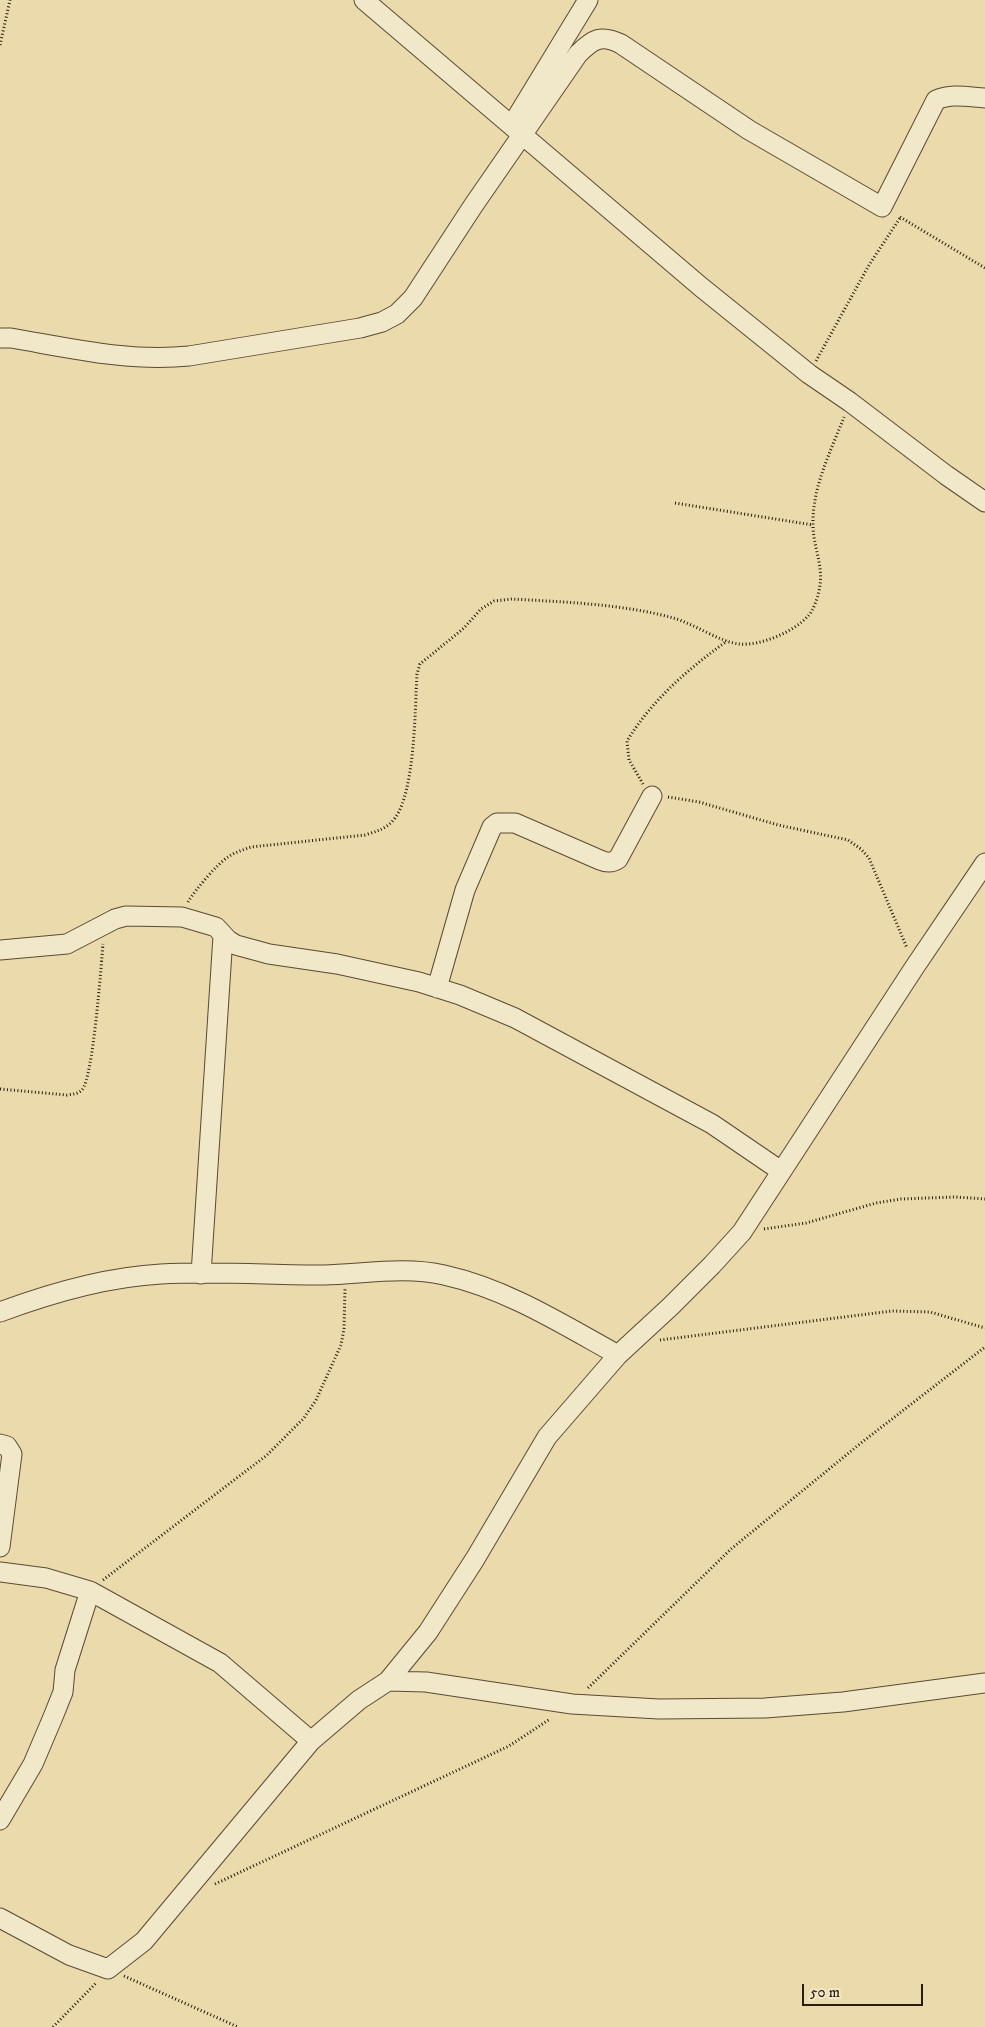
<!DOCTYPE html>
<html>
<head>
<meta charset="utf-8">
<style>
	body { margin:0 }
	#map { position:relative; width:985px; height:2027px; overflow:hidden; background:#eadaac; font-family:"IM FELL DW Pica",serif }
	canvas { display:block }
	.scale { position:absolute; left:802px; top:1984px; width:121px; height:22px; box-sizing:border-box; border:2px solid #2a1b0a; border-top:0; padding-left:6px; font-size:15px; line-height:18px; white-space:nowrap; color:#2a1b0a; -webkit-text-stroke:4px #f1e7c9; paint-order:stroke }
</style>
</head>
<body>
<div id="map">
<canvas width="985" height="2027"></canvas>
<div class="scale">50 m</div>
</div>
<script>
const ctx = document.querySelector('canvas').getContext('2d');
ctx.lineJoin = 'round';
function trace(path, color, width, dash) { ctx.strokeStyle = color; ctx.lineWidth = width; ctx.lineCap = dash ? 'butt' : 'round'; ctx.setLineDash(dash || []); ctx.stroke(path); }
const minor = new Path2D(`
	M364,0L701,287L809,374L850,402L946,475L985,502
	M512,125L588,0
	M0,338H11C70,348 128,362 189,356L360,328L382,322L397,314L413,298L473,206L578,54C593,39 601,34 621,44L749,130L882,207L936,100C951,93 969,97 985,98
	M0,950L67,944L115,919L126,916L182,917L216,927L228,940L236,945L269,954L337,964L419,982L460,995L515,1018L712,1124L781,1171
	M437,988L465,890L492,827L497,823H515L600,860C607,863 612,863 618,859L652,796
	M201,1274L223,936
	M0,1312C51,1293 107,1277 161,1274C215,1271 270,1275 324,1275C363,1274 405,1266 444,1275C507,1289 562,1324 618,1355
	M0,1444L7,1446L12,1454L0,1547
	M0,1572L46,1578L90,1591L220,1663L311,1741
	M388,1681L428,1632L475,1559L547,1437L618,1355L671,1306L712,1265L742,1232L914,968L985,863
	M0,1820L33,1764L53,1717L63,1692L65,1670L90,1591
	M0,1918L69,1955L108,1969L144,1941L311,1741L359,1700L388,1681L426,1682L572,1704L659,1709L765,1708L843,1702L985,1683`);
trace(minor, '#5a4b32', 21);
trace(new Path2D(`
	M0,45L10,0
	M900,217L985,268
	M816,361L869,265L900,218
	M675,503L813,525
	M643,784L629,760L627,741C652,700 688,669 727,641
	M668,797L699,802L778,825L848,840L861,849L869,858L907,948
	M188,902C195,890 217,864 228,857C235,852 243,850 251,847L365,835C377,831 387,829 395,818C415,791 415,709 417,674L420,664L464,628L481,609L494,601L512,599C563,602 624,604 673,618C693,623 721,643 740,644C760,646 794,632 808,616C814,610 819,594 820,585C823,565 813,545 813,525C812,487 831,451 844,417
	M0,1089L67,1095C73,1094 78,1094 82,1090C93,1078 101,967 103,944
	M764,1229L806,1223L876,1203L901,1199L955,1197L985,1199
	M660,1340L892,1311L930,1312L985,1328
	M103,1580L267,1455L304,1418L316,1400L341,1345L344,1329L345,1289
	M588,1688L731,1549L861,1443L985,1347
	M215,1884L509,1746L550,1719
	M124,1976L238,2027
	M53,2027L97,1982`), '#2a1b0a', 3, [1, 2.5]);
trace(minor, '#f1e7c9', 19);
</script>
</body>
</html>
